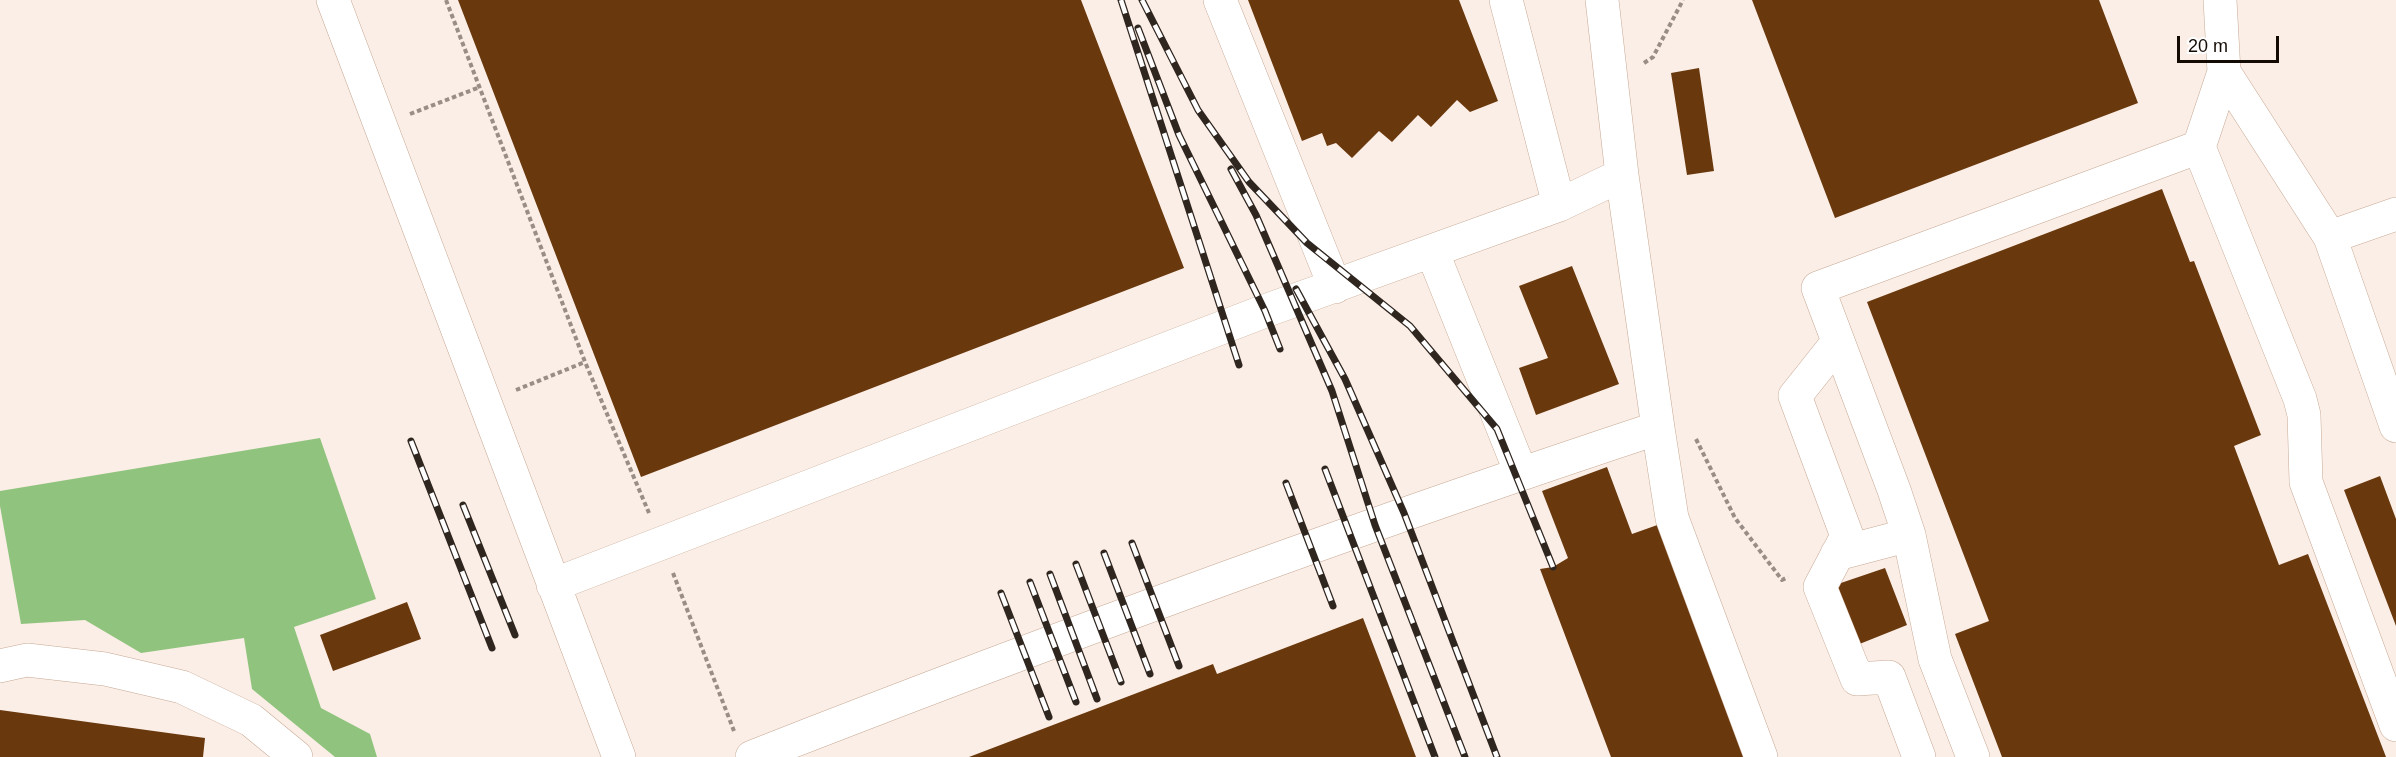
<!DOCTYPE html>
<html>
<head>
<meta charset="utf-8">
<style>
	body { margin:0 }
	#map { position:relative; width:2396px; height:757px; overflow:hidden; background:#fbeee6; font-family:Helvetica,sans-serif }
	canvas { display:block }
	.scale { position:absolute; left:2177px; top:36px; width:102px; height:27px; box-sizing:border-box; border:3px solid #140a04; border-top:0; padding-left:8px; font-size:18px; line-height:21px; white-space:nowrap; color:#140a04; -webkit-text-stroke:4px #fefefe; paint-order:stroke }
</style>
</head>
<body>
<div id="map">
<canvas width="2396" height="757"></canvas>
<div class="scale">20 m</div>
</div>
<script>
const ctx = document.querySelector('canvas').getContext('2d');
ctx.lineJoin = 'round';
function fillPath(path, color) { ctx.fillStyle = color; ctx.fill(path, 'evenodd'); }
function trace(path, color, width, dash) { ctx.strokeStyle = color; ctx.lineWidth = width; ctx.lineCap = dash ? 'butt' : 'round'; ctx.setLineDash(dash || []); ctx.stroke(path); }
fillPath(new Path2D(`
	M320,438L376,599L294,627L321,708L370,734L377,757H335L252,689L244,638L141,653L85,620L21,624L0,506V491Z`), '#90c47e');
fillPath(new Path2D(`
	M458,0H1081L1184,268L641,477Z
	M1248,0H1459L1498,101L1470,112L1457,100L1431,127L1418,115L1392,142L1379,131L1352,158L1336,143L1327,146L1322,133L1302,141Z
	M1752,0H2099L2138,103L1835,218Z
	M1699,68L1714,171L1687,175L1671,73Z
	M2162,189L2190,262L2194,261L2261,435L2234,446L2279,565L2308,554L2386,757H2002L1955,634L1989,621L1867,302Z
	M1572,266L1619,384L1536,415L1519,368L1548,358L1519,286Z
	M1607,467L1632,534L1663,523L1746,757H1611L1540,569L1553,567L1568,558L1542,491Z
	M2380,476L2396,519V626L2344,490Z
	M1885,568L1907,625L1857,645L1835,585Z
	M407,602L421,639L333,671L320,635Z
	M1363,618L1416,757H969L1213,664L1217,674Z
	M0,710L205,738L203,757H0Z`), '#6a380d');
const minor = new Path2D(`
	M333,0L619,757
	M1220,0L1335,287
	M1506,0L1559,205
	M2220,0L2224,72L2330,237L2396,426
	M2199,147L2300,399L2304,415L2306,482L2396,725
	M2330,237L2396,214
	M1432,251L1521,473
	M1838,342L1795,396L1847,536L1820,587L1857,679L1889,677L1919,757
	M1658,428L1672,518L1761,757
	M1837,554L1909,535
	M553,585L1265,311L1559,205L1622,175
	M0,666L27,660L105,669L182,687L251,720L296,757
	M752,757C1051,640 1352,529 1658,428L1622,175L1602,0
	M1973,757L1935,659L1909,535L1894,490L1818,288L2199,147L2224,72`);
trace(minor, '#c7a995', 34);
trace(new Path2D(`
	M446,0L585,362L649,513
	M1644,63L1653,57L1683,0
	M410,114L480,87
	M516,390L585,362
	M1696,439L1735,518L1782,580L1788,577
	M673,573L734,731`), '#998e87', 4, [4.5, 3]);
trace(minor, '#fff', 33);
const rail = new Path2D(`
	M1121,0L1239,365
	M1142,0L1198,110L1249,182L1307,243L1410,326L1497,429L1553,567
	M1138,28L1179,135L1265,311L1280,349
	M1231,169L1256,215L1332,391L1375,525L1465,757
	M1296,289L1345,379L1404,513L1497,757
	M411,441L492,648
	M1325,469L1435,757
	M1286,483L1333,606
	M463,505L515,635
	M1132,543L1179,666
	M1104,553L1150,674
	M1076,564L1121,682
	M1050,574L1097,699
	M1030,582L1076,702
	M1001,593L1049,717`);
trace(rail, '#302620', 7);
trace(rail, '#fefefe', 4.5, [14]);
</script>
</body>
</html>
